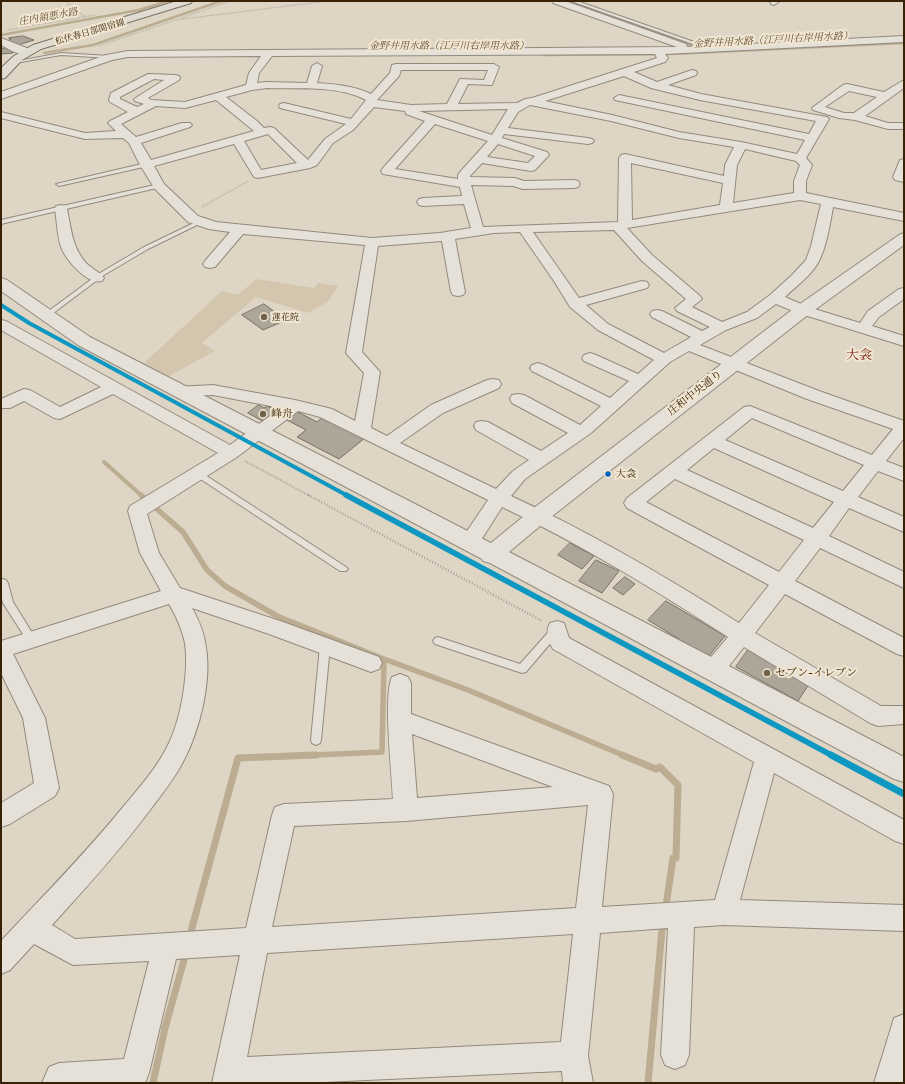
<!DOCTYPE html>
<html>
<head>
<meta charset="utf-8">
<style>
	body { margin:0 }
	#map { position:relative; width:905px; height:1084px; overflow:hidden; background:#ded5c4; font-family:"Libre Caslon Text",serif }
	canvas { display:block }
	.frame { position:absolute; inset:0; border:2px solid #372207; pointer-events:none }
</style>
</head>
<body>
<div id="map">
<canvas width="905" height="1084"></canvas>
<div class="frame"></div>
</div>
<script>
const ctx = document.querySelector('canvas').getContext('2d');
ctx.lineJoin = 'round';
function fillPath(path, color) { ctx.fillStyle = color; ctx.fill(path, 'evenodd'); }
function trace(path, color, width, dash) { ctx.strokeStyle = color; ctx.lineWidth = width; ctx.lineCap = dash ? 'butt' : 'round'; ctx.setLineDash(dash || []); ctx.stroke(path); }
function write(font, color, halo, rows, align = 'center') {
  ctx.font = font + ' "Libre Caslon Text","Noto Serif JP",serif'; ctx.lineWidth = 4; ctx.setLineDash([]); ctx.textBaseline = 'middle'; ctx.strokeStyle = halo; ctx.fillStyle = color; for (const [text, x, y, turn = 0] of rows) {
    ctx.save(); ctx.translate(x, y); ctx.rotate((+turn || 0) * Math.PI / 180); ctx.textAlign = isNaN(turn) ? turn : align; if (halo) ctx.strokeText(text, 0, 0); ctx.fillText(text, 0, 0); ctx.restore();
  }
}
fillPath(new Path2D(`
	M256,279L314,288L318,283L338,286L328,302L308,313L256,297L202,343L215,351L167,377L144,363L222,291L238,295Z`), '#d4c6ae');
trace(new Path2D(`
	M565,1L702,49
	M1,35L139,10L168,1
	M44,53L93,45L221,1
	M543,55L671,54L904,43`), '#bbac92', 2.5);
trace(new Path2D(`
	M104,462L142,496`), '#bbac92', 4);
trace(new Path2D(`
	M141,495L183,532L207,570L225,586L277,616L384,659L468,690L625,756
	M292,756L382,752L384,659`), '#bbac92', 5.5);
trace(new Path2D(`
	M622,755L656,769L660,767L678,785L676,858H673L666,906
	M190,935L238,758L316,755
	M153,1083L165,1028L184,960
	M648,1083L662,930`), '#bbac92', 7);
const building = new Path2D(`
	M23,36L34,40L18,45L7,41L11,39L9,38Z
	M9,48L13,53L1,54V49Z
	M264,304L286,320L263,330L242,315Z
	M259,405L264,408L268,406L273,409L276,407L283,411L266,423L248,413Z
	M298,412L317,422L323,417L365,438L339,459L297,437L306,430L287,420Z
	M570,543L594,556L582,569L558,555Z
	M596,560L619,571L602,593L579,581Z
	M625,577L635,584L623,595L613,588Z
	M666,601L725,636L708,657L648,620Z
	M748,650L809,684L798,701L736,667Z`);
fillPath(building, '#aca598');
trace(building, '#797165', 1);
const service = new Path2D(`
	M571,1H577L714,49L710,50Z
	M61,53L110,56L112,57L110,58L61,55L15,63L13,62Z
	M146,163L149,165L148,166L59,186L56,184Z
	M159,184L161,185V187L1,224V220Z
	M198,221L203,222L148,249L104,275L48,317H44L42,316L100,273L144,247Z
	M199,471L346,567L348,569L346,571H340L196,476L195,474Z
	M3,579L6,580L8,583L13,602L34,636L36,639L34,642L31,643L28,642L3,603L1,594V580Z
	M556,626L559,627L561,630L559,633L526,672L522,673L435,644L433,641L435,638L438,637L520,664L553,627Z
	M325,642L329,643L330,646L321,740L320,743L316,745L312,743L311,740L320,646L321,643Z`);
const minor = new Path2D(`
	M552,1H565L686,44L687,47L904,36V42L665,54L668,58L665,62L634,72L657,82L692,70L696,71L697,73L696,75L668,85L701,94L827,117L829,119L806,158L812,165L806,181V193L904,213V221L833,207C830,224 827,245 819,261C812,275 796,286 785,297L808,307L860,323L868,311L899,289L904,288V299L879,317L872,326L904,336V346L798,313L776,304L757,318L726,330L700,345L819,391L904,421V438L886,461L904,468V481L878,471L858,497L904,517V532L849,508L829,536L904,572V588L820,548L795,581L904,638V656L897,654L785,594L755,633L881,706H904V724L878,726L870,723L744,647L721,676L713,679L705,676L702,670L705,664L728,637C655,590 581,544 502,507L476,548L469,550L462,548L459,543L488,500L320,417L298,411L237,457L147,514L159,553L180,588L283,622L379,657L382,663L379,669L371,672L269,634L192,608C198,619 203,629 205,642C213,678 200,730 183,762C174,779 162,794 150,810C120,850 86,888 52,925L75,939L246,928L272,815L275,807L284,804L393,799C392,774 383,695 392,677L400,674L408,677L411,683V714L609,786L613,794L602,907L715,900L754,762L553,649C548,641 545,632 550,623L557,621L564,623L569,638L904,820V844L895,841L774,773L740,900L904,905V931L724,925L694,927L689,1055L685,1065L675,1069L665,1065L661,1055L668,928L600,933L588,1056L593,1083H563L562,1071L302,1083H212L240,955L176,959L149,1073L145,1083H42L49,1067L59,1063L124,1059L149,961L73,965L34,944L10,970L1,974V941C42,897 85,854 123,807C138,789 155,770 166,749C181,722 189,673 185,643C182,629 176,616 169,604L13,654L45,718L59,788L55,796L10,824L1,827V803L34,783L23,718L1,673V641L161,591L140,553L128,511L130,506L218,453L113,394L60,419L54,418L24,401L10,408H1V399L24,389L30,390L60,407L101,387L1,330V320L6,321L230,445L281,408L213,395L182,396L176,395L174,391L176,387L213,385L295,400L332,409L355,421L364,373L346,353L365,245L243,234L215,267L210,268L205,267L203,264L205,261L230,232L209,229L188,222L155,189L140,165L129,143L123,138L85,139L1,118V112L85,133L116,131L108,123L110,121L128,112L110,102L109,100L111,93L148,74L175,75L179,76L180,78L179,80L148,98L151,100L185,102L246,85L249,73L261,56L128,57L112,60L1,99V92L106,55L128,51L677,47L553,3ZM655,54L657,58L532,98L525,99L517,103L458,104L468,84L492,85L499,67L494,64H396L392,65L390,73L371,94C355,86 334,84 317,83L322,66L317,63L312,66L307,83L267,82L257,83L259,73L272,56ZM401,70H488L484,80L460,79L447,104L411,105L377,100L399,76ZM624,76L651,88L700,100L816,121L809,134L619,95L614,98L615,100L805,140L797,154L741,142L679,132L612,115L545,101ZM154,79L164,80L134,99L135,101L144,104L137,107L120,99V97ZM267,88C299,89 338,85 366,100L351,119L284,103L280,104L279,106L280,108L346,124L325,139L308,160L274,128L270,127L264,128L257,121L226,97L252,90ZM216,100L254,131L151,160L141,143L190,127L192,125L190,123H182L136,137L121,124L156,106L185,108ZM530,105L611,121L679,138L734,147L725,165L724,176L625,154L621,155L619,158L618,222L483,227L471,185L513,186L523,189L574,188L578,187L580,184L578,181L574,180L524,181L515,178L470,177V176L482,163L531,171L535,170L549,155L547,152L502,138L504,134L588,144L592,143L594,141L592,139L588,138L508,128L518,112ZM374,107L405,111L406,114L425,121L383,168L381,171L383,174L460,187L462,196L423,198L419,199L417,202L419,205L423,206L464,204L471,228L440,233L372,238L216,222L198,216L164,184L154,166L234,144L254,177L258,178L310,168L317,165L333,143L353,130ZM508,109L492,135L419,111ZM435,124L488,141L460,172L458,175V179L395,169ZM268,134L297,163L261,170L244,141ZM498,144L535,156L528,163L487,157ZM745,149L796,161L800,165L794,181V193L733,203L737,165ZM631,163L723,183L720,205L632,220ZM800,200L821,204L811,246L806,260L792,275L770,295L747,312L722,322L692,307L702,299L700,296L652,255L627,228ZM614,230L642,261L686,299L675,308L677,311L710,327L702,331L662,311L657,310L652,311L650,314L652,317L691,337C682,343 673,347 664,353L608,324L586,305L647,288L649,285L647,282L642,281L579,298L533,232ZM520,232L554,281L570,307L598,330L654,360L638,374L596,355L590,353L584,355L582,358L584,361L629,381L610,398L544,365L538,363L532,365L530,368L532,371L601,406L580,425L524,395L518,394L512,395L510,399L512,403L568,433L541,451L488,422L482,421L476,422L474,426L476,430L529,460L513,471L496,489L400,443L443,413L499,388L501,384L499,380L493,379L487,380L431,405L387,436L371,428L380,372L362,352L378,246L442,241L451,292L453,295L458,296L463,295L465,292L455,239L494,233ZM689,351L807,399L893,429L872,455L750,406L744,407L627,498L624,503L627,508L769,585L739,623C666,577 590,532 511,496L525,479L591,433L670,362ZM752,418L864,465L843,491L725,440ZM714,448L834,502L813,528L687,470ZM675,479L804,540L779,572L646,502ZM412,734L553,787L417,798ZM588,805L576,908L272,927L294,826L406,821ZM573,934L561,1042L247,1057L267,953Z
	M770,1H780L774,5L771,4Z
	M904,80V88L865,116L888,123H904V129H888L855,120L839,118L813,110L812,108L843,85L847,84L884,92ZM849,91L877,97L854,113H844L825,107Z
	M904,159V182L895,180L893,177L900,160Z
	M61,205L66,206L67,209C71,228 72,246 85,262C90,268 99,271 104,278L102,281C87,285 66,260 61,247C57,235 57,221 55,209L56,206Z
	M904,1014V1083H874L894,1018Z`);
const tertiary = new Path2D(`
	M1,38L32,50L34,52L32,54C22,57 10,50 1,45Z
	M904,233V245L809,314L546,521L509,552L904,757V782L894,779L490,563L483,561L482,559L78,345L1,291V278L7,280L90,337L491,543L530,511L797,306L899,235Z`);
const primary = new Path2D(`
	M177,1H192L191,3L41,49L22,60L5,78L1,79V68L14,56L33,45Z`);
trace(service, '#928a7e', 2);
trace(minor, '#928a7e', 2);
trace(tertiary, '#928a7e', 2);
trace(primary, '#797165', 2);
trace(new Path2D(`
	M65,1L85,17
	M181,18L230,1
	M7,30L95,15
	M98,46L175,20L328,1
	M202,207L248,181`), '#a59f95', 1.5, [0.5, 1]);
trace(new Path2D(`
	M245,461L310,496`), '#a59f95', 2, [1, 1.5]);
trace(new Path2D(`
	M308,495L542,621`), '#a59f95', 2.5, [1, 2]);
fillPath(service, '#e6e1d8');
fillPath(minor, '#e6e1d8');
fillPath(tertiary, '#e6e1d8');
fillPath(primary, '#e1dcd2');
trace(new Path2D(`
	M1,305L29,323L348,496`), '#0e98c1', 4);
trace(new Path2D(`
	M346,495L833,756`), '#0e98c1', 5.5);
trace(new Path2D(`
	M831,755L904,794`), '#0e98c1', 7);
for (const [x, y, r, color] of [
	[264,317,4,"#716149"],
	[263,414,4,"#716149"],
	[608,474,3.5,"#0065bd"],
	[767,673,4,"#716149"]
]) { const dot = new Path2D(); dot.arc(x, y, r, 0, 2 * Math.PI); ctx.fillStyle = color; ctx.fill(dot); trace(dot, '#f1e6d2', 1.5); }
write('9px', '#372207', '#f1e6d2', [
	["松伏春日部関宿線",90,32,-16]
]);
write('9px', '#372207', '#f1e6d2', [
	["蓮花院",272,317]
], 'left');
write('italic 10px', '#604c30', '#f1e6d2', [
	["庄内領悪水路",48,17,-10],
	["金野井用水路（江戸川右岸用水路）",773,40,-3],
	["金野井用水路（江戸川右岸用水路）",449,46]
]);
write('10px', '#372207', '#f1e6d2', [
	["大衾",616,474]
], 'left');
write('11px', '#372207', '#f1e6d2', [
	["庄和中央通り",695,393,-38]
]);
write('11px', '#372207', '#f1e6d2', [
	["峰舟",271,414],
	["セブン-イレブン",775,673]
], 'left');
write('13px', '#7a1f14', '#f1e6d2', [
	["大衾",859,355]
]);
</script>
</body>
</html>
